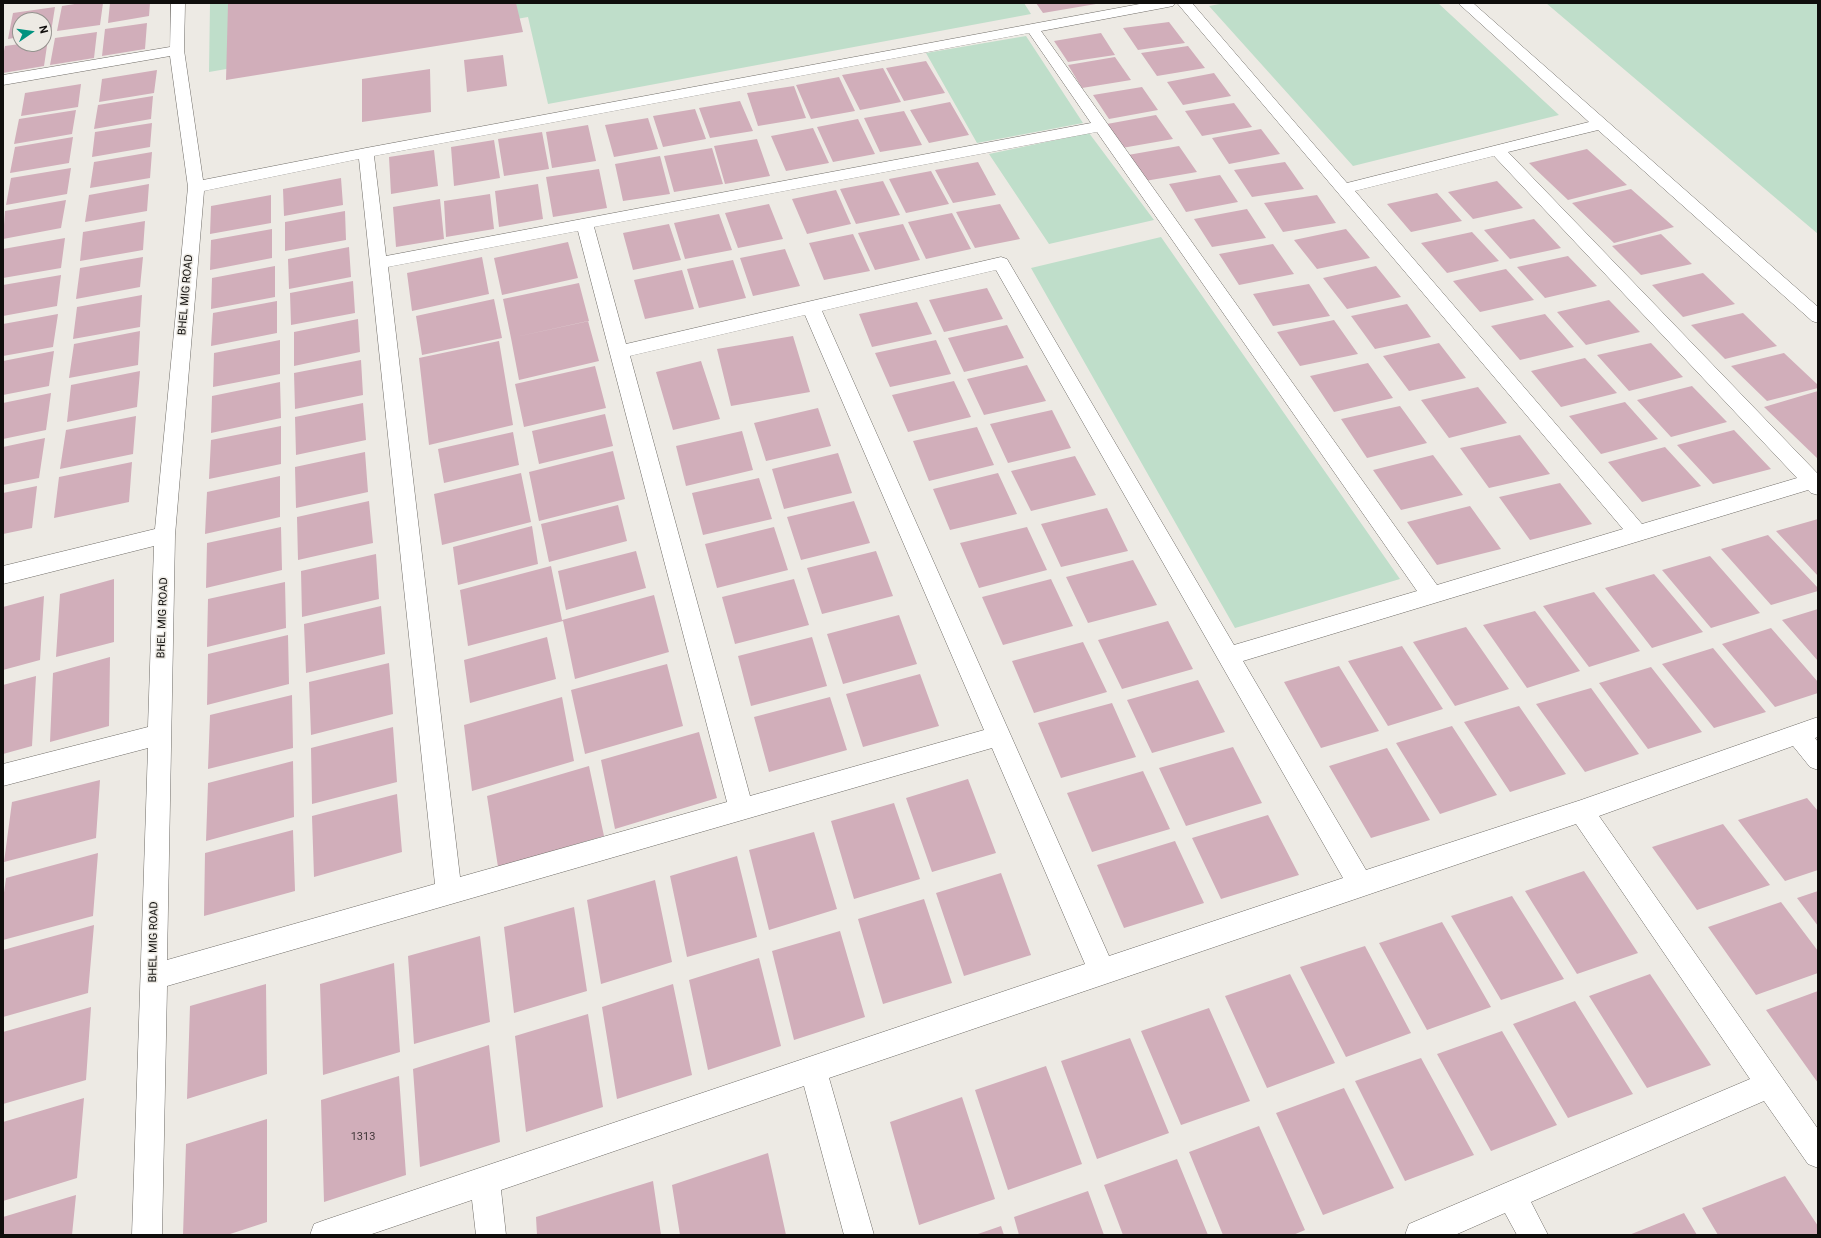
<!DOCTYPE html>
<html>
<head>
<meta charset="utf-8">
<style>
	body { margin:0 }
	#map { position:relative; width:1821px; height:1238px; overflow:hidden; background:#edeae4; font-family:Roboto,sans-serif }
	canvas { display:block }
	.frame { position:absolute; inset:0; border:4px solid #0f0e0c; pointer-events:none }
	.north { position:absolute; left:12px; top:12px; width:40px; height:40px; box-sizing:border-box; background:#edeae4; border:1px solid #94928e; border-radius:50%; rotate:77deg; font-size:11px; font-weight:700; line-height:16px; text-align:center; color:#0f0e0c }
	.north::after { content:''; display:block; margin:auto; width:14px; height:18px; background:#019380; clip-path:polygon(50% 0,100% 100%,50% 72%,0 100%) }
</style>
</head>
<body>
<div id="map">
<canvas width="1821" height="1238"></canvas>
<div class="frame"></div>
<div class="north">N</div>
</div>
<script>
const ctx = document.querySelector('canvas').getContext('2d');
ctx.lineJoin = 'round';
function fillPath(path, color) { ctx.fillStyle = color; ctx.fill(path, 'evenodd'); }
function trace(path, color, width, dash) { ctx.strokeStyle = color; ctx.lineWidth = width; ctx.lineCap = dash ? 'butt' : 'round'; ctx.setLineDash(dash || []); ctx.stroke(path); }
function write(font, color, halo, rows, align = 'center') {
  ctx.font = font + ' Roboto,sans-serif'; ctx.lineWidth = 3; ctx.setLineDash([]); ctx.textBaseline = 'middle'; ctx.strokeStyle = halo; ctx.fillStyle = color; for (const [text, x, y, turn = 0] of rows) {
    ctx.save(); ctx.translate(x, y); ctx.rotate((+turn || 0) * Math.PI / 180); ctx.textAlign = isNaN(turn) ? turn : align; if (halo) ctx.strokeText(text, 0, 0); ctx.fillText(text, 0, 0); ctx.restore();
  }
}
fillPath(new Path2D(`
	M210,3H1024L1031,14L548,104L528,17L209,72Z
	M1225,3H1438L1559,115L1353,166L1209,6Z
	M1546,3H1818V234Z
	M1026,36L1083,123L977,143L926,53Z
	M1089,133L1154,220L1049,244L989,154Z
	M1161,237L1400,579L1235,628L1031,268Z`), '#bfdeca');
fillPath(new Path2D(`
	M81,3H103L100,25L57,31L62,6Z
	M110,3H150L149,16L108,23Z
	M516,3L523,32L226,80L228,4Z
	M1036,3H1096V4L1043,13Z
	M55,7L51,32L44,33V20H20V37L8,39L13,13Z
	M1169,22L1185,43L1138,50L1123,28Z
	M147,23L145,49L102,56L105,29Z
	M97,32L94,58L50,65L55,38Z
	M1101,33L1115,55L1068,62L1054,41Z
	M48,39L44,66L3,73V56L5,46L20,44H44V40Z
	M1188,46L1205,68L1157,76L1141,53Z
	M503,55L507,86L467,92L464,60Z
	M1115,57L1131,80L1082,88L1068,65Z
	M926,61L945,93L904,101L886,68Z
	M883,68L901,102L860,110L842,75Z
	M430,69L431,112L362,122V79Z
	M157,70L154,93L99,102L102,79Z
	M1214,73L1231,96L1183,105L1167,82Z
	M839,77L855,111L811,119L796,85Z
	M81,84L78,107L21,116L25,93Z
	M794,86L806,118L758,126L747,93Z
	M1142,87L1158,110L1109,119L1093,95Z
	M153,96L151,119L94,129L98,105Z
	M740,101L753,131L710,138L699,108Z
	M950,102L969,135L929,143L910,110Z
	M1234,103L1252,127L1202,136L1185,111Z
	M695,109L706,139L663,147L653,116Z
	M76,110L72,134L14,144L19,119Z
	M904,111L922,145L880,152L864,118Z
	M1156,115L1173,139L1122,148L1107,124Z
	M648,118L658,149L614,157L605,125Z
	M858,119L875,154L833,162L817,127Z
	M152,123L150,147L92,157L95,132Z
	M588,125L596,161L552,168L546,132Z
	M813,128L829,163L786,171L771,136Z
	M1261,129L1280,154L1229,164L1212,138Z
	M542,132L549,169L504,176L498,139Z
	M73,137L69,163L10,173L15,147Z
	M757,139L770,176L725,184L714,146Z
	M494,140L500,178L454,186L451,147Z
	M1179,146L1197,172L1145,181L1128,155Z
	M712,148L723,184L674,192L664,156Z
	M1587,149L1627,185L1568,200L1529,163Z
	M434,150L438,186L391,194L389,157Z
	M152,152L150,178L90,188L94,162Z
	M660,156L670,194L623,201L615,164Z
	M978,162L996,195L953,203L935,170Z
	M1285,162L1304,189L1252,197L1234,170Z
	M71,168L67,194L6,205L11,178Z
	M599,169L607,208L553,217L546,177Z
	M931,171L949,204L906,213L889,179Z
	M1220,175L1238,202L1186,212L1169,184Z
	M341,178L343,205L284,216L283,189Z
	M883,181L900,215L856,224L840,189Z
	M1497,181L1523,208L1473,219L1448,192Z
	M149,184L147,211L85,222L89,195Z
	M538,184L543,219L499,227L495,191Z
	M1631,189L1674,227L1614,243L1572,203Z
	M836,190L851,224L807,234L792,199Z
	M1437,193L1462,221L1411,232L1387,204Z
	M490,194L494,229L446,237L444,201Z
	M271,195V223L210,234L211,206Z
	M1317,195L1336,223L1283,232L1264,203Z
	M440,199L444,239L396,247L393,207Z
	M66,200L61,228L3,239L5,211Z
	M769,204L783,239L738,248L725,213Z
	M1000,204L1020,239L975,248L956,212Z
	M1247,209L1266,238L1212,247L1194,219Z
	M345,211L346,240L285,251V222Z
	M952,213L971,249L926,259L908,222Z
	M719,214L732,250L685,259L674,223Z
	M1534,219L1561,248L1510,259L1484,230Z
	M145,221L143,250L80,261L83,232Z
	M669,224L681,260L633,270L623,233Z
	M903,224L920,260L875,270L858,233Z
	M272,229V258L210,270L211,240Z
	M1346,229L1370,258L1317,269L1294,240Z
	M1472,232L1499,261L1447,273L1421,243Z
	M853,234L870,271L824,280L809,243Z
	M1661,234L1692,264L1641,275L1612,246Z
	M65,238L61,268L3,278V249Z
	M568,242L578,278L502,295L494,258Z
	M1273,244L1294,274L1239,285L1219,254Z
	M349,247L351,277L289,289L288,259Z
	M785,249L800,286L753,296L740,258Z
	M1568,256L1597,286L1545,298L1517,267Z
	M143,257L140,287L76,299L80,268Z
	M482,257L489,294L412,311L407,273Z
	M733,260L746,298L699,308L687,269Z
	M275,266V297L211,309L212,278Z
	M1376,266L1401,297L1347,309L1323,278Z
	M1506,269L1534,300L1480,312L1453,281Z
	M682,270L694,309L645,319L634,280Z
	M1703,273L1735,304L1683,317L1652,285Z
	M61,275L57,306L3,316V285Z
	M353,281L355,313L291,325L290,293Z
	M579,283L589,321L511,338L503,299Z
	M1309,284L1330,316L1273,326L1253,294Z
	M987,288L1003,319L944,332L929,300Z
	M142,295L140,327L73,339L77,307Z
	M494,299L502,338L422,355L416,316Z
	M1609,300L1640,332L1586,345L1557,312Z
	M277,301V333L211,346L213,313Z
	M917,302L932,334L872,347L859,314Z
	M1407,304L1431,337L1375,349L1351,316Z
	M1743,313L1777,346L1725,359L1691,325Z
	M58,314L53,347L3,356V324Z
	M1545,314L1574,347L1520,360L1491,326Z
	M358,319L360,352L294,366V332Z
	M1334,320L1358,354L1300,366L1277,332Z
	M588,321L599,361L519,380L511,338Z
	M1007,325L1024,358L964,372L948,338Z
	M140,331L138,365L69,378L74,344Z
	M793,336L810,392L731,406L717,349Z
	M280,340V374L213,387L214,353Z
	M936,340L951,374L890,387L875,353Z
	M499,341L513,425L429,445L419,358Z
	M1439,343L1466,378L1409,391L1383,356Z
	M1651,343L1683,377L1629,391L1597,355Z
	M54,351L49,386L3,395V361Z
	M1784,353L1818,385V388L1767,401L1731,366Z
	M1585,358L1617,393L1561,407L1531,371Z
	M361,360L363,395L295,409L294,373Z
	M701,361L720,419L673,430L656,372Z
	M1368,363L1393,398L1334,412L1310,376Z
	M1027,365L1046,401L984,415L967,379Z
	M595,366L606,408L524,427L515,384Z
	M140,371L137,407L67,422L71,385Z
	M954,381L971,417L908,432L892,395Z
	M280,382L281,418L211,433L212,396Z
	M1692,386L1727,422L1671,437L1637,400Z
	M1478,387L1507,423L1449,438L1421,400Z
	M1818,391V459L1764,407Z
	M51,393L46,430L3,439V403Z
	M1625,402L1658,439L1601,454L1569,416Z
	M363,403L366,440L296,455L295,417Z
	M1400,406L1427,443L1367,458L1341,419Z
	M818,408L831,446L766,461L754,423Z
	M1052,410L1071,448L1008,463L990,424Z
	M605,414L613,446L539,464L532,431Z
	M136,416L133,454L60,469L66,430Z
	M281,426V464L209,479L211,440Z
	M977,427L994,465L929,481L913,441Z
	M1734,430L1771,469L1713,484L1677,445Z
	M742,431L753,470L686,486L676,446Z
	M513,432L519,465L444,483L438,449Z
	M1520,435L1550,474L1489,488L1460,448Z
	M45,438L39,478L3,485V447Z
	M1665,447L1701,486L1642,502L1608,462Z
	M613,451L625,499L539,521L529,472Z
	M365,452L368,492L296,508L295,467Z
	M838,453L852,493L784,509L772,469Z
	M1433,455L1463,495L1401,510L1373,470Z
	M1075,456L1096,495L1031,511L1011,471Z
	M132,462L129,502L54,518L59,477Z
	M521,473L531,522L442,545L434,494Z
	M998,473L1017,514L950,530L933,489Z
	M280,476V517L205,534L207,492Z
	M759,478L772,519L703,535L692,493Z
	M1560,483L1592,524L1530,540L1499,497Z
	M37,486L32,528L3,534V493Z
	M369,501L373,543L298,560L297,517Z
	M854,501L870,543L801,560L787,517Z
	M618,505L627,541L549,562L541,524Z
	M1470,506L1501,549L1437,565L1407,522Z
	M1107,508L1128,551L1061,567L1041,524Z
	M1818,519V576L1776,531Z
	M532,526L538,564L458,585L453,547Z
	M281,527L282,570L206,588L207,543Z
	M774,527L788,570L717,588L705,544Z
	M1027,527L1047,570L979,588L960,543Z
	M1768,535L1818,588V591L1771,605L1721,549Z
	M636,551L646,588L566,610L558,571Z
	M876,551L893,596L822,614L807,568Z
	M376,554L379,599L302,617L301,571Z
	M1710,556L1760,613L1711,628L1662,570Z
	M1133,560L1157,605L1088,623L1066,577Z
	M551,566L562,620L654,595L669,652L575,679L563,621L468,646L460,590Z
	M1654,574L1703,632L1652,648L1605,588Z
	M114,579V642L56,657L60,594Z
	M794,579L809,625L735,644L722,597Z
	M1051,579L1073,626L1003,645L982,597Z
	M285,582L286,628L207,647L208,599Z
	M1594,592L1640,651L1589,667L1543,606Z
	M44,596L40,660L3,670V607Z
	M381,606L385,654L306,673L304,624Z
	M1818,609V661L1782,620Z
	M1535,611L1580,671L1527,688L1483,625Z
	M899,615L917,664L843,684L827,634Z
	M1168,621L1193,669L1122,689L1098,640Z
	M1466,627L1509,689L1455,706L1413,642Z
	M1771,628L1818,682V693L1775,707L1722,644Z
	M288,635L289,684L207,705L208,654Z
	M547,637L556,679L470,703L464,660Z
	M812,637L827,686L751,706L738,656Z
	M1083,642L1107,692L1034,713L1012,661Z
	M1402,646L1443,709L1388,726L1348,661Z
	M1713,648L1766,712L1714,728L1662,664Z
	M110,657L109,726L50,742L53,673Z
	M389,663L393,714L311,735L309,682Z
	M667,664L683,726L585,754L571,690Z
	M1339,666L1379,731L1321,748L1284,682Z
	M1651,667L1702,732L1648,749L1599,683Z
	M920,674L939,726L863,747L846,694Z
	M36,676L32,746L3,754V685Z
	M1198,680L1225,732L1152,753L1127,700Z
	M1591,688L1639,754L1585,772L1536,704Z
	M292,695L293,748L208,769L210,715Z
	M562,697L574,761L472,791L464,725Z
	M830,697L847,750L769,772L754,717Z
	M1112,703L1136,757L1061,778L1038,723Z
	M1519,706L1566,774L1510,792L1464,722Z
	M1452,726L1497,795L1440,814L1396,743Z
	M393,727L397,782L312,804L311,748Z
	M699,732L717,798L615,829L601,760Z
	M1233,747L1262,803L1186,826L1159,768Z
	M1387,748L1430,820L1371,838L1329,766Z
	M293,761L294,817L206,841L208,783Z
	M589,766L604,836L498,867L487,796Z
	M1143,771L1170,829L1092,852L1067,793Z
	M968,779L996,853L932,872L906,798Z
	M100,780L96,838L4,862L12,802Z
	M397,794L402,852L314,877L312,816Z
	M1807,798L1818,811V870L1785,881L1738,820Z
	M894,803L920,879L854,899L831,821Z
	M1268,815L1299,875L1221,899L1192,838Z
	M1723,824L1770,885L1697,910L1652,847Z
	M293,830L295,891L204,916L205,853Z
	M814,832L837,909L769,930L749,850Z
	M1175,841L1204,903L1124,928L1097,865Z
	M98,853L93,916L3,940V900L6,878Z
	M737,856L757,937L687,957L670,876Z
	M1584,871L1638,953L1577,974L1525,891Z
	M1001,873L1031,955L964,976L936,893Z
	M655,880L672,962L601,984L587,900Z
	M1818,891V926L1797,898Z
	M1512,896L1564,979L1501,1000L1451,916Z
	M924,899L952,983L883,1004L858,919Z
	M1781,902L1818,951V973L1756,995L1708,927Z
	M574,907L587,991L514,1013L504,927Z
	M1442,922L1491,1007L1427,1030L1379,943Z
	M94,925L88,993L3,1017V950Z
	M840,931L865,1017L794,1040L772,951Z
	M480,936L490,1022L414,1044L408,956Z
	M1365,946L1411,1033L1346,1057L1300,967Z
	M759,958L781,1046L708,1070L689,980Z
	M394,963L400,1052L323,1075L320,984Z
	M1290,974L1335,1063L1267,1088L1225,996Z
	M1650,974L1711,1065L1647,1088L1589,996Z
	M266,984L267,1074L187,1099L190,1006Z
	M673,984L692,1075L617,1099L602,1007Z
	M1818,991V1083L1766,1010Z
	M1575,1001L1633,1094L1568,1118L1513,1024Z
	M91,1007L86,1080L3,1104V1032Z
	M1209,1008L1250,1101L1181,1125L1141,1031Z
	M588,1014L603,1107L526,1132L515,1036Z
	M1502,1031L1557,1125L1491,1151L1437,1054Z
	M1130,1038L1169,1133L1097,1159L1061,1061Z
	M489,1045L500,1142L420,1167L413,1069Z
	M1421,1058L1474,1155L1405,1181L1355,1081Z
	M1046,1066L1082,1164L1008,1190L975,1090Z
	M399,1076L406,1175L324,1202L321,1100Z
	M1344,1088L1394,1188L1323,1215L1276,1113Z
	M962,1097L995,1199L919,1225L890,1122Z
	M84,1098L77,1178L3,1201V1122Z
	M267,1119V1222L227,1235H183L186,1144Z
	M1259,1126L1305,1230L1293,1235H1223L1189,1152Z
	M768,1153L786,1235H680L672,1185Z
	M1177,1159L1208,1235H1123L1104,1185Z
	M1785,1176L1818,1226V1235H1718L1702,1208Z
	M653,1181L661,1235H537L536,1217Z
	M1088,1191L1104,1235H1019L1014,1217Z
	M76,1195L72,1235H3V1217Z
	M1684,1213L1697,1235H1629Z
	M1001,1226L1004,1235H975Z`), '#d1aeba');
const minor = new Path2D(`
	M171,3H185L184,50L203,180L366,148L1032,24L1145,3H1175L1173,6L1168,7L1041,31L1437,585L1623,529L1177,3H1192L1347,183L1589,122L1458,3H1473L1818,307V323L1812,321L1598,130L1508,152L1818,474V495L1811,493L1808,490L1243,661L1366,870L1581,800L1818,717V737L1815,738L1818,742V770L1810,767L1793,746L1599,816L1818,1129V1168L1808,1164L1764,1101L1531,1202L1548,1235H1517L1505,1213L1455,1235H1405L1409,1224L1750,1079L1576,824L829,1078L874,1235H844L804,1086L501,1190L506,1235H476L472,1200L369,1235H310L314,1224L325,1220L1085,964L992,748L167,986L162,1235H132L148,748L3,786V764L148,727L154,546L3,584V566L155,529L188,187L170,56L3,85V75L170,47ZM1029,33L1091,123L386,256L374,156ZM1097,132L1417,591L1234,645L1007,259L1001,257L626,344L594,227ZM1494,156L1797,478L1642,524L1355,191ZM359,159L435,884L167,960L175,535L204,191ZM578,231L727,802L460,877L388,267ZM996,270L1343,878L1109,956L822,311ZM805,315L984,730L750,796L630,356Z`);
trace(minor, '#706d68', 1);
fillPath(minor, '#fff');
write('11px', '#0f0e0c', '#edeae4', [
	["BHEL MIG ROAD",186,295,-85],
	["BHEL MIG ROAD",163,618,-88],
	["BHEL MIG ROAD",154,942,-89]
]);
write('11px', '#403638', null, [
	["1313",363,1137]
]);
</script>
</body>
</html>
